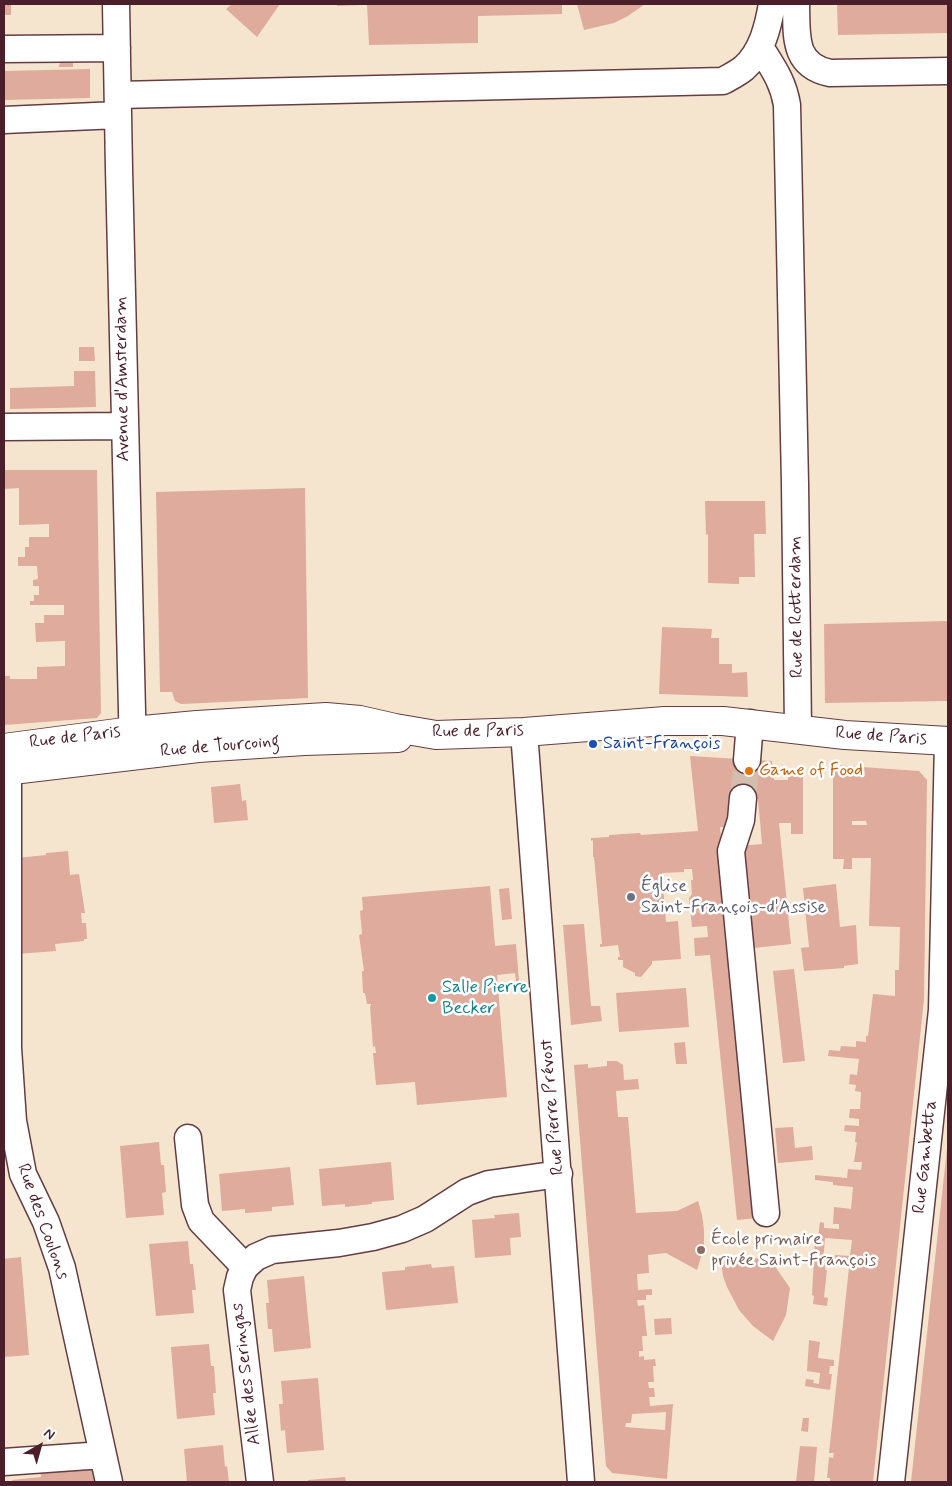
<!DOCTYPE html>
<html>
<head>
<meta charset="utf-8">
<style>
	body { margin:0 }
	#map { position:relative; width:952px; height:1486px; overflow:hidden; background:#f5e5ce; font-family:Mynerve,sans-serif }
	canvas { display:block }
	.frame { position:absolute; inset:0; border:5px solid #4a1f2b; pointer-events:none }
	.north { position:absolute; left:15px; top:1421px; width:50px; height:50px; -webkit-text-stroke:4px #fff; paint-order:stroke; rotate:38deg; font-size:14px; font-weight:700; line-height:20px; text-align:center; color:#4a1f2b }
	.north::after { content:''; display:block; margin:auto; width:18px; height:22px; background:#4a1f2b; clip-path:polygon(50% 0,100% 100%,50% 72%,0 100%) }
</style>
</head>
<body>
<div id="map">
<canvas width="952" height="1486"></canvas>
<div class="frame"></div>
<div class="north">N</div>
</div>
<script>
const ctx = document.querySelector('canvas').getContext('2d');
ctx.lineJoin = 'round';
function fillPath(path, color) { ctx.fillStyle = color; ctx.fill(path, 'evenodd'); }
function trace(path, color, width, dash) { ctx.strokeStyle = color; ctx.lineWidth = width; ctx.lineCap = dash ? 'butt' : 'round'; ctx.setLineDash(dash || []); ctx.stroke(path); }
function write(font, color, halo, rows, align = 'center') {
  ctx.font = font + ' Mynerve,sans-serif'; ctx.lineWidth = 5; ctx.setLineDash([]); ctx.textBaseline = 'middle'; ctx.strokeStyle = halo; ctx.fillStyle = color; for (const [text, x, y, turn = 0] of rows) {
    ctx.save(); ctx.translate(x, y); ctx.rotate((+turn || 0) * Math.PI / 180); ctx.textAlign = isNaN(turn) ? turn : align; if (halo) ctx.strokeText(text, 0, 0); ctx.fillText(text, 0, 0); ctx.restore();
  }
}
fillPath(new Path2D(`
	M4,4H11V15H4Z
	M232,4H280L257,37L226,9Z
	M337,4H362V5L337,6Z
	M367,4H562V14L478,16V43L369,45Z
	M577,4H645L628,16L614,23L584,30Z
	M837,4H948V33L838,35Z
	M60,61H73V67H59Z
	M90,69V98L4,100V71Z
	M79,347H94L95,361H79Z
	M74,371H95L96,407L10,409V388L74,386Z
	M4,470H97L101,713L97,718L4,725V676H10V679H37V667L65,666V641L36,642L35,623H44V615H64V605H30V601H34V595H39V586H33V580L38,579L37,566H18V557H25V547H29V537H49V524L19,525V488L4,489Z
	M305,488L308,698L181,704L175,701L172,692H160L156,492Z
	M705,501H765L766,534H754L755,577H739V584L708,583V534L706,535Z
	M948,621V701L825,703L824,624Z
	M662,627L712,629L711,638H719V664H732V673L747,672L748,697L659,694Z
	M690,756L772,761L774,780H788V775H803V834H791V823H779L791,944L754,948L752,926H748L739,846L762,844L758,799L738,798L732,828L720,827L757,1218L737,1220L710,955L695,956L694,938L708,937L707,926L692,927L689,898L692,894L691,880H693L692,869H684V872L662,873L666,922L678,921L681,959L652,961V964L641,977L635,976V973L623,967V960H618V957H620L618,945L600,947V944H602L594,857H593V840L591,841V838L609,837V835L640,833L641,835L698,831Z
	M833,765L919,771L927,780L924,999L873,1482H830V1478H827L829,1457L833,1458L834,1453H829L849,1268L845,1267V1261L834,1260L835,1255L850,1256L852,1240L825,1238L823,1262H826L825,1270H827L824,1297L828,1298L827,1306L813,1304L814,1296L812,1295L815,1237H818L820,1222L824,1223V1228L839,1229V1224H833L834,1207L851,1209L853,1187L833,1185V1182L815,1180V1175L847,1178L848,1169L861,1170L862,1162H854L857,1142H855L856,1132L844,1131L845,1125L859,1126V1119L849,1118L850,1109H860L861,1092L855,1091L856,1085L849,1084L850,1074L857,1075L859,1059L828,1056L829,1050L840,1051L841,1046L856,1047V1041L866,1042V1036H868L873,994L895,996V970H899L900,927L869,926L871,858H852V869H843L844,859H833ZM852,821H866L867,825H852Z
	M240,784L242,801L246,800L248,820L214,823L211,787Z
	M68,851L70,875L79,874L85,913H81L82,923H86L87,939H84V941L55,944L56,951L17,954V858L46,855V853Z
	M836,884L840,927L856,925L858,964L844,966V968L804,971L801,948L809,947L803,888Z
	M490,886L495,946L516,944L519,981H516L515,973L497,975L507,1097L417,1105L415,1082L376,1085L373,1053H376L375,1046L373,1047L370,1006L371,1005V1004H367L365,993H363L362,971H364L359,935L362,934L360,911L363,910L362,897Z
	M509,888L512,919L502,920L499,889Z
	M584,924L591,1006H600L602,1021L571,1025L563,925Z
	M794,969L805,1061L783,1063L773,971Z
	M686,988L689,1027L619,1032L616,993Z
	M685,1042L687,1064H676L674,1043Z
	M607,1061H617L623,1065L624,1080L638,1079L639,1089L616,1091L618,1117H628L636,1213L677,1211L698,1201L702,1215L704,1230V1247L697,1270L666,1253L648,1255L649,1273L637,1274L638,1290L652,1289V1295H646V1300H637L638,1306L644,1305L647,1336H642L643,1351H639V1357L644,1356V1360L655,1359L656,1366H653L654,1382H648L649,1388H654L655,1397H649L650,1406L673,1404L667,1479L612,1473L606,1466L574,1065L588,1064V1068L607,1066ZM666,1412L665,1430L625,1427L626,1423H631L632,1414Z
	M793,1127L795,1148L812,1146L813,1160L778,1163L775,1128Z
	M159,1142L161,1165H164L166,1192L162,1193L164,1215L126,1218L120,1146Z
	M947,1148H948V1482H911Z
	M391,1162L394,1200L372,1202V1204L345,1207V1204L322,1206L319,1169Z
	M290,1167L294,1205L272,1207V1211L258,1212L245,1213V1209L222,1211L219,1174Z
	M519,1213L521,1237L510,1238L511,1255L475,1258L472,1220L495,1218L494,1215Z
	M188,1241L190,1264H193L196,1290H192L194,1313L156,1316L149,1244Z
	M21,1257L29,1355L4,1357V1259Z
	M759,1258L760,1262H772L790,1288L786,1315L773,1341L753,1326L739,1310L727,1287L723,1276L721,1260Z
	M431,1264L432,1268L454,1266L458,1303L386,1310L382,1272L405,1270V1267Z
	M304,1276L311,1348L274,1352L272,1329H268L267,1317L266,1303H269L267,1280Z
	M671,1318L672,1334L655,1335L654,1319Z
	M809,1340L820,1342L818,1358L834,1360V1366H830L829,1374H832L830,1390L805,1386L806,1379L814,1380L813,1383L819,1384L820,1373L807,1371Z
	M209,1344L211,1366H214L216,1393H213L215,1415L177,1419L171,1347Z
	M318,1378L324,1450L287,1453L285,1430L281,1431L279,1404H283L281,1381Z
	M803,1418H809L808,1432L801,1431Z
	M223,1445L225,1467L227,1466L229,1482H187L184,1449Z
	M800,1446L817,1447L814,1482H796Z
	M94,1466L98,1482H13L12,1480L41,1477L40,1470Z
	M345,1477L346,1482H308V1480Z`), '#deab9c');
trace(new Path2D(`
	M743,798L747,760`), '#d3bdad', 26, [26, 13]);
const minor = new Path2D(`
	M116,4L119,169L133,753
	M796,4C797,34 792,65 830,73L948,71
	M760,47C773,68 783,81 787,105L795,484L798,729
	M4,49L117,48
	M118,95L723,81C730,77 738,73 744,68C762,52 768,27 772,4
	M4,120L118,115
	M4,427L124,426
	M524,732L581,1482
	M8,748V1048L13,1121L23,1174L46,1222L62,1268L109,1482
	M747,760L750,723
	M743,798L741,820L731,851L766,1213
	M188,1138L195,1205L201,1221L245,1267
	M4,1462L103,1455
	M260,1482L237,1290L240,1277L245,1267L256,1257L272,1250L339,1243L373,1237L402,1229L425,1219L467,1192L489,1184L559,1174
	M891,1482L942,1010L948,741`);
const major = new Path2D(`
	M4,748L132,731L197,725L326,717L360,720L395,728L436,735L524,732L665,721H723L845,735L948,741
	M4,771L198,748L304,741L398,738`);
trace(minor, '#643d43', 29);
trace(major, '#643d43', 30);
trace(minor, '#fff', 26);
trace(major, '#fff', 28);
for (const [x, y, r, color] of [
	[593,744,5,"#1a4fb4"],
	[749,771,5,"#e8710a"],
	[631,897,5,"#6b7280"],
	[432,998,5,"#0f9aa8"],
	[701,1250,5,"#8d6e63"]
]) { const dot = new Path2D(); dot.arc(x, y, r, 0, 2 * Math.PI); ctx.fillStyle = color; ctx.fill(dot); trace(dot, '#fff', 2); }
write('18px', '#4a1f2b', '#fff', [
	["Avenue d'Amsterdam",123,379,-91],
	["Rue de Rotterdam",797,607,-91],
	["Rue de Paris",478,732,-1],
	["Rue de Paris",881,737,4],
	["Rue de Paris",75,738,-7],
	["Rue de Tourcoing",220,747,-5],
	["Rue Pierre Prévost",553,1107,-95],
	["Rue Gambetta",926,1157,-84],
	["Rue des Coulons",42,1222,70],
	["Allée des Seringas",247,1374,-97]
]);
write('18px', '#164399', '#fff', [
	["Saint-François",603,744]
], 'left');
write('18px', '#c56008', '#fff', [
	["Game of Food",759,771]
], 'left');
write('18px', '#5b616d', '#fff', [
	["Église",641,887],
	["Saint-François-d'Assise",641,908]
], 'left');
write('18px', '#0d838f', '#fff', [
	["Salle Pierre",442,988],
	["Becker",442,1009]
], 'left');
write('18px', '#785e54', '#fff', [
	["École primaire",711,1240],
	["privée Saint-François",711,1261]
], 'left');
</script>
</body>
</html>
